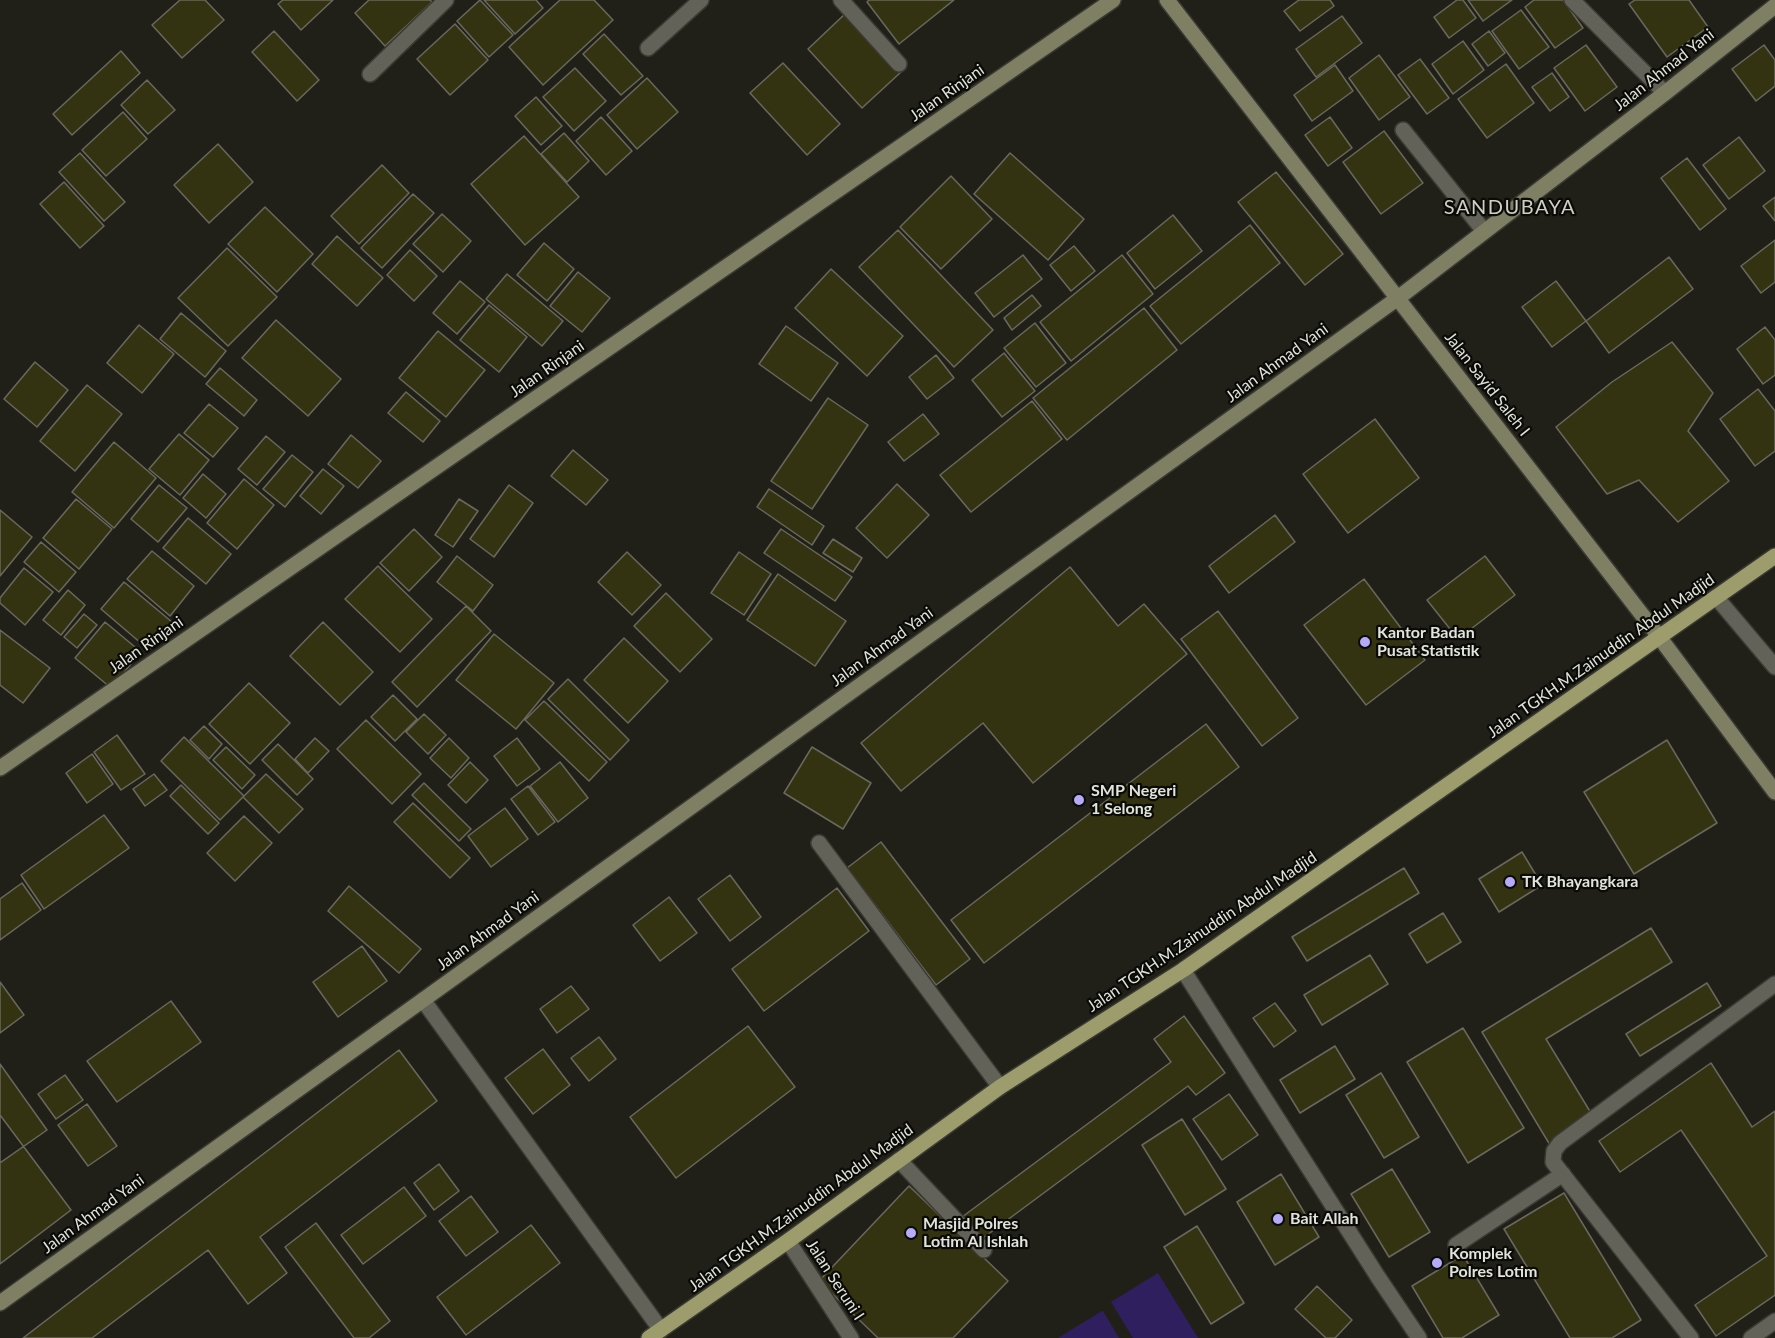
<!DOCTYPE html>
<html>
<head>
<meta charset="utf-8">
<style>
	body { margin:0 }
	canvas { display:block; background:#202018 }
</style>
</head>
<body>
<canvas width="1775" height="1338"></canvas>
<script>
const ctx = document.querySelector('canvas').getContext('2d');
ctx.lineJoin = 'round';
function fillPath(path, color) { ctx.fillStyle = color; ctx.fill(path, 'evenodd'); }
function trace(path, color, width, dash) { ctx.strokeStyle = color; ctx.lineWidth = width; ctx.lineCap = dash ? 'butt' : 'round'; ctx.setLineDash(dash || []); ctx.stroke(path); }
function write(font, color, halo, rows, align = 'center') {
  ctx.font = font + ' Lato,sans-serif'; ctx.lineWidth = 4.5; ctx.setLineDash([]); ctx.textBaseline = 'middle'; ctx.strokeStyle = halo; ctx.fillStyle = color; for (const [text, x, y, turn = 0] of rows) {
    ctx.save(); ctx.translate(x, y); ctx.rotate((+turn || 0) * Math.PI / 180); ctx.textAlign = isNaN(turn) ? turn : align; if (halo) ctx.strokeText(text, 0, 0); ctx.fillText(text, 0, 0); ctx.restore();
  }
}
fillPath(new Path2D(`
	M1158,1273L1198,1338H1133L1111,1302Z
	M1103,1311L1119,1338H1058L1102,1311Z`), '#2f1f5e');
const building = new Path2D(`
	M180,0H205L224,20L182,58L152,25Z
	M283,0H333L301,30L278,4Z
	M369,0H430L432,2L385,46L355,13Z
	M480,0L513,35L489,57L457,21Z
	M484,0H536L543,8L515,34Z
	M560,0H594L613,20L543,85L509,47Z
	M869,0H954L899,44L867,2Z
	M1299,0H1330L1334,6L1300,31L1284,11Z
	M1457,0H1463L1476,18L1449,38L1434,17Z
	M1468,0H1512L1483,21Z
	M1534,0H1563L1583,28L1555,48L1525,7Z
	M1635,0H1689L1708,27L1667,57L1629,4Z
	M1521,10L1549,47L1519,69L1492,31Z
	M847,12L901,72L862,108L808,49Z
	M1342,16L1362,43L1316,77L1296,49Z
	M455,24L488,60L450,95L417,59Z
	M274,31L319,80L297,101L252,52Z
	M1489,31L1505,53L1488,66L1472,44Z
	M604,34L643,76L621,95L583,54Z
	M1463,41L1484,70L1453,94L1432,64Z
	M1586,45L1617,87L1585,111L1554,68Z
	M1764,45L1775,60V86L1756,101L1732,69Z
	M121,51L140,73L72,135L53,114Z
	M1379,55L1410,97L1379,120L1349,78Z
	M1420,59L1449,98L1427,114L1398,75Z
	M783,63L840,124L807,155L750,93Z
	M1506,64L1534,103L1487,138L1458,99Z
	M1335,65L1353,91L1312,121L1294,95Z
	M575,68L606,101L574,131L543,97Z
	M1552,73L1569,97L1550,111L1532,87Z
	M647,78L678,112L637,149L607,115Z
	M147,80L175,110L148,134L121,105Z
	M536,97L562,126L541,145L515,116Z
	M123,112L147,139L106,176L82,150Z
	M601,117L632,151L606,175L576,141Z
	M1330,117L1352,148L1328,166L1305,135Z
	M1384,131L1423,183L1381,214L1343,162Z
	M564,133L589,161L567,182L541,154Z
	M524,136L579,197L525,245L471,184Z
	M1739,137L1765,171L1729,199L1703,165Z
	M218,144L253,182L209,223L174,185Z
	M80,153L125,202L104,221L59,172Z
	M1010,153L1084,219L1048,260L974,194Z
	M1687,158L1726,209L1700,230L1661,178Z
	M382,165L409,193L359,244L331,216Z
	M1276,172L1343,254L1305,285L1238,202Z
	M951,176L992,219L941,269L900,227Z
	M64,182L104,226L80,248L40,204Z
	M413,194L434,213L382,268L361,248Z
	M1775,197V221L1763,206Z
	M265,207L313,254L277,292L228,244Z
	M442,214L471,241L443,272L413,244Z
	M1173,215L1202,251L1155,289L1127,253Z
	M1250,225L1280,263L1181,344L1150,306Z
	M898,230L993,330L954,367L859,267Z
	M337,236L383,278L357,306L312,264Z
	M1775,240V282L1761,293L1741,266Z
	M544,243L574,269L547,301L517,275Z
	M1074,246L1095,271L1071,291L1050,265Z
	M227,248L277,297L228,346L178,298Z
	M410,250L437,276L414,301L387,275Z
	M1023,255L1042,279L994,317L975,293Z
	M1122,255L1153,294L1071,361L1040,322Z
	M1669,257L1693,289L1609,353L1586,321Z
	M831,269L903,336L867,376L795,308Z
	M578,272L610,298L582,332L550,306Z
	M507,274L563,321L542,346L486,299Z
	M460,281L485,302L457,334L433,313Z
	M1556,281L1586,321L1552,347L1522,307Z
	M1032,295L1041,306L1012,330L1004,318Z
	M489,305L527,337L499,372L460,340Z
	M1144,308L1177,350L1067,440L1033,398Z
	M181,313L226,351L205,377L160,339Z
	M276,320L341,379L308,416L242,358Z
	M1035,323L1066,363L1036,387L1004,348Z
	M139,325L174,354L142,393L107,363Z
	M786,326L838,363L811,401L759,364Z
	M1765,327L1775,340V375L1763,384L1737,349Z
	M438,331L485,370L446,417L399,378Z
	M1672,342L1713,393L1688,431L1729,481L1678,522L1639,480L1607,494L1556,427L1612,382Z
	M1004,353L1035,391L1002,417L972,380Z
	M936,355L954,378L927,399L909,377Z
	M35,362L68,390L37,427L4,399Z
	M220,368L257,400L244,416L206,384Z
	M87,385L122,414L75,471L40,441Z
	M1758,389L1775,411V451L1755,466L1720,419Z
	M406,392L440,421L423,442L388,413Z
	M828,398L868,425L812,509L771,481Z
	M1032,401L1062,439L971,512L940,475Z
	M209,404L238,428L213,457L184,433Z
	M923,414L939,434L904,461L888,442Z
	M1375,419L1419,478L1348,533L1303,474Z
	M179,434L209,460L180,495L149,469Z
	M351,435L381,461L358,488L328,464Z
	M266,436L285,452L257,485L238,469Z
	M114,442L156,478L114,528L72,492Z
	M573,450L608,480L586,505L551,476Z
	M292,455L313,472L285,507L263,489Z
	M323,469L344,486L321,514L300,496Z
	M203,474L226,494L206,518L183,498Z
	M244,479L274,505L237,549L207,523Z
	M897,484L929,515L887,558L856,528Z
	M159,485L187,508L158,542L131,519Z
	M509,485L533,503L494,557L470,539Z
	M769,489L824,526L812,545L757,507Z
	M76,499L112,529L79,569L43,538Z
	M459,499L478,511L453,547L435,535Z
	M0,510L32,537L0,576Z
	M1275,515L1295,542L1229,593L1209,566Z
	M188,518L231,554L206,584L163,548Z
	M414,529L442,557L409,591L380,563Z
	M781,529L852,577L835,601L764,553Z
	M833,539L862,558L853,572L823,553Z
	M41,542L76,572L59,592L24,562Z
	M152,551L194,586L170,616L127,579Z
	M627,552L661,585L632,615L598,582Z
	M739,552L771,574L744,615L711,593Z
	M457,556L493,585L473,611L437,582Z
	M1485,556L1515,595L1458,639L1427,600Z
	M378,566L432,619L400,652L345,599Z
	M1070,567L1118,626L1144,604L1187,654L1033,783L983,723L901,791L861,743Z
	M24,568L53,592L25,625L0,603V598Z
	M778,574L846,621L815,666L747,620Z
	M1364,579L1425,660L1366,705L1304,625Z
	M124,582L172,622L149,650L101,609Z
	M68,590L85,605L61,635L43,620Z
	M666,593L712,639L680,672L634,626Z
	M466,606L491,631L417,707L392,682Z
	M1218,611L1298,718L1262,746L1181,639Z
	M84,614L97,625L77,648L64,637Z
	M105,622L141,652L111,688L75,658Z
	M323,622L373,672L340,705L290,656Z
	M0,630L50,668L23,703L0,685Z
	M494,634L554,683L516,729L456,680Z
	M624,638L668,681L628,723L584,680Z
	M568,679L629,740L610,760L548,699Z
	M249,683L290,723L250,764L209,724Z
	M393,695L417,719L395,741L371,717Z
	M544,701L607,762L589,781L525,720Z
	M424,714L446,735L428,754L406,732Z
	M366,720L421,774L392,804L337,749Z
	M1206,724L1239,767L984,963L951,920Z
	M204,726L222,744L209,759L190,740Z
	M117,735L145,774L121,790L94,752Z
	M184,737L244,796L220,820L161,761Z
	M315,738L329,751L308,773L295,759Z
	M449,738L469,758L451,778L430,758Z
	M517,738L540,769L517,786L494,756Z
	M1667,740L1717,823L1634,874L1584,792Z
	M278,744L313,779L297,795L262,760Z
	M226,747L255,775L242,789L213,760Z
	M812,747L871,783L843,829L784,793Z
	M92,754L113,784L87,803L66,773Z
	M470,762L488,780L466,803L448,785Z
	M560,762L588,798L558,822L530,786Z
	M154,774L167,790L145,806L133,789Z
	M266,774L303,809L279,833L243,797Z
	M424,783L471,829L459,841L412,795Z
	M181,785L219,823L208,834L170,796Z
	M528,786L555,822L538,835L511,799Z
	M413,803L470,858L450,878L394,822Z
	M505,808L528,839L491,867L468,836Z
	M104,815L129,848L44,909L21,875Z
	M244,816L272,843L235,881L207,853Z
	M881,842L970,959L936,985L847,868Z
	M1522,852L1542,885L1499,912L1479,879Z
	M1404,868L1419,893L1307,961L1292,937Z
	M730,875L761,917L730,941L698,899Z
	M22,883L41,910L0,940V899Z
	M349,886L421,949L399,973L328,911Z
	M837,888L869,931L764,1011L732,969Z
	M669,897L697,933L660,961L633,925Z
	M1443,913L1461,942L1427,963L1409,934Z
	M1651,928L1672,962L1546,1039L1594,1118L1550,1145L1482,1032Z
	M362,946L387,981L338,1017L313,982Z
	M1370,955L1388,984L1322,1025L1304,995Z
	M0,982L24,1015L0,1033Z
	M1707,983L1721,1006L1640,1056L1626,1034Z
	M571,986L589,1009L557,1033L540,1009Z
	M171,1001L201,1042L117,1102L87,1061Z
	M1275,1003L1296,1031L1274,1047L1253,1018Z
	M1184,1016L1225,1073L1196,1095L1188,1086L979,1241L962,1217L1171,1062L1154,1039Z
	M748,1026L795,1087L676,1178L630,1117Z
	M1463,1028L1524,1128L1468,1163L1407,1062Z
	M599,1037L616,1059L589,1081L571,1058Z
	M1335,1046L1355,1079L1300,1113L1280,1080Z
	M543,1049L570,1085L533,1114L505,1078Z
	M399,1050L437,1101L260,1237L287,1273L248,1304L208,1250L92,1338H23Z
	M1711,1063L1752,1127L1775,1111V1295L1716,1336L1695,1305L1767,1256L1681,1130L1620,1172L1599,1141Z
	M0,1064L47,1130L0,1163Z
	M1381,1073L1419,1137L1384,1158L1346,1095Z
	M65,1075L83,1100L56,1119L38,1094Z
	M1229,1094L1258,1135L1222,1160L1193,1119Z
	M87,1104L117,1146L88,1166L58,1125Z
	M0,1115L71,1210L0,1264Z
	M1182,1119L1226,1189L1185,1215L1142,1145Z
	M439,1164L459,1191L434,1210L414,1183Z
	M1392,1169L1430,1232L1389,1257L1351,1194Z
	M1281,1174L1319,1237L1275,1265L1237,1202Z
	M909,1186L1008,1281L953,1338H878L819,1281Z
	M404,1187L426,1216L363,1264L341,1235Z
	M1564,1193L1641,1320L1612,1338H1570L1504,1229Z
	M471,1196L498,1232L466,1256L439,1221Z
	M316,1223L390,1321L369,1338H354L285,1247Z
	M531,1225L560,1263L466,1335L437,1297Z
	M1197,1226L1244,1303L1211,1324L1164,1247Z
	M1463,1255L1499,1315L1462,1338H1443L1412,1286Z
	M1317,1286L1352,1320L1335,1338H1326L1295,1309Z`);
fillPath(building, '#343311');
trace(building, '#68685e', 1.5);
const lane = new Path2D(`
	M1183,970L1378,1277L1419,1338
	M899,1160L984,1250
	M1456,1245L1563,1174
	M1691,1338L1553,1162L1554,1151L1560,1143L1775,984
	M1751,1338L1775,1321`);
const street = new Path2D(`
	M841,0L899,64
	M1572,0L1665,93
	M648,48L701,0
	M370,74L446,0
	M1403,130L1484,231
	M1716,597L1775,667
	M819,843L1000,1087
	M423,1000L661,1330
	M788,1241L851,1338`);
const secondary = new Path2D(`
	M1167,0L1660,638L1775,792
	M0,768L1113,0
	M0,1303L423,1000L1398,298L1665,93L1775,6`);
const primary = new Path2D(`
	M649,1338L788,1241L1000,1087L1183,970L1775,556`);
trace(lane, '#3a3a34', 18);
trace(street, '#3a3a34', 18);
trace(secondary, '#3a3a34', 18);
trace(primary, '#3a3a34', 18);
trace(lane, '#626259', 15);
trace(street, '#626259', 15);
trace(secondary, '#7f7f63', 15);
trace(primary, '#9d9c6c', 15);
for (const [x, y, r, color] of [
	[1365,642,6,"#b6abf8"],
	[1079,800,6,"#b6abf8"],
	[1510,882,6,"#b6abf8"],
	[1278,1219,6,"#b6abf8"],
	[911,1233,6,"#b6abf8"],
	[1437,1263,6,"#b6abf8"]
]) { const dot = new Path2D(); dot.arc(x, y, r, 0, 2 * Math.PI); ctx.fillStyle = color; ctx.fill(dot); trace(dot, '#0a0a07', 2); }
write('16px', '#e3e3dd', '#0a0a07', [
	["Jalan Ahmad Yani",1664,70,-38],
	["Jalan Rinjani",947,93,-35],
	["Jalan Ahmad Yani",1277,363,-36],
	["Jalan Rinjani",547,369,-35],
	["Jalan Sayid Saleh I",1487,384,52],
	["Jalan Rinjani",146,645,-35],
	["Jalan Ahmad Yani",882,647,-36],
	["Jalan TGKH.M.Zainuddin Abdul Madjid",1601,656,-35],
	["Jalan Ahmad Yani",488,931,-36],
	["Jalan TGKH.M.Zainuddin Abdul Madjid",1202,932,-34],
	["Jalan TGKH.M.Zainuddin Abdul Madjid",801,1208,-36],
	["Jalan Ahmad Yani",93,1214,-36],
	["Jalan Seruni I",835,1280,57]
]);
write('bold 16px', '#e3e3dd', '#0a0a07', [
	["Kantor Badan",1377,633],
	["Pusat Statistik",1377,651],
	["SMP Negeri",1091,791],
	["1 Selong",1091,809],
	["TK Bhayangkara",1522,882],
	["Bait Allah",1290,1219],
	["Masjid Polres",923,1224],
	["Lotim Al Ishlah",923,1242],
	["Komplek",1449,1254],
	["Polres Lotim",1449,1272]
], 'left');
ctx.letterSpacing = '1.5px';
write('20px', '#cfcfc4', '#0a0a07', [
	["SANDUBAYA",1510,208]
]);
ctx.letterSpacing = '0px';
</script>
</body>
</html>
